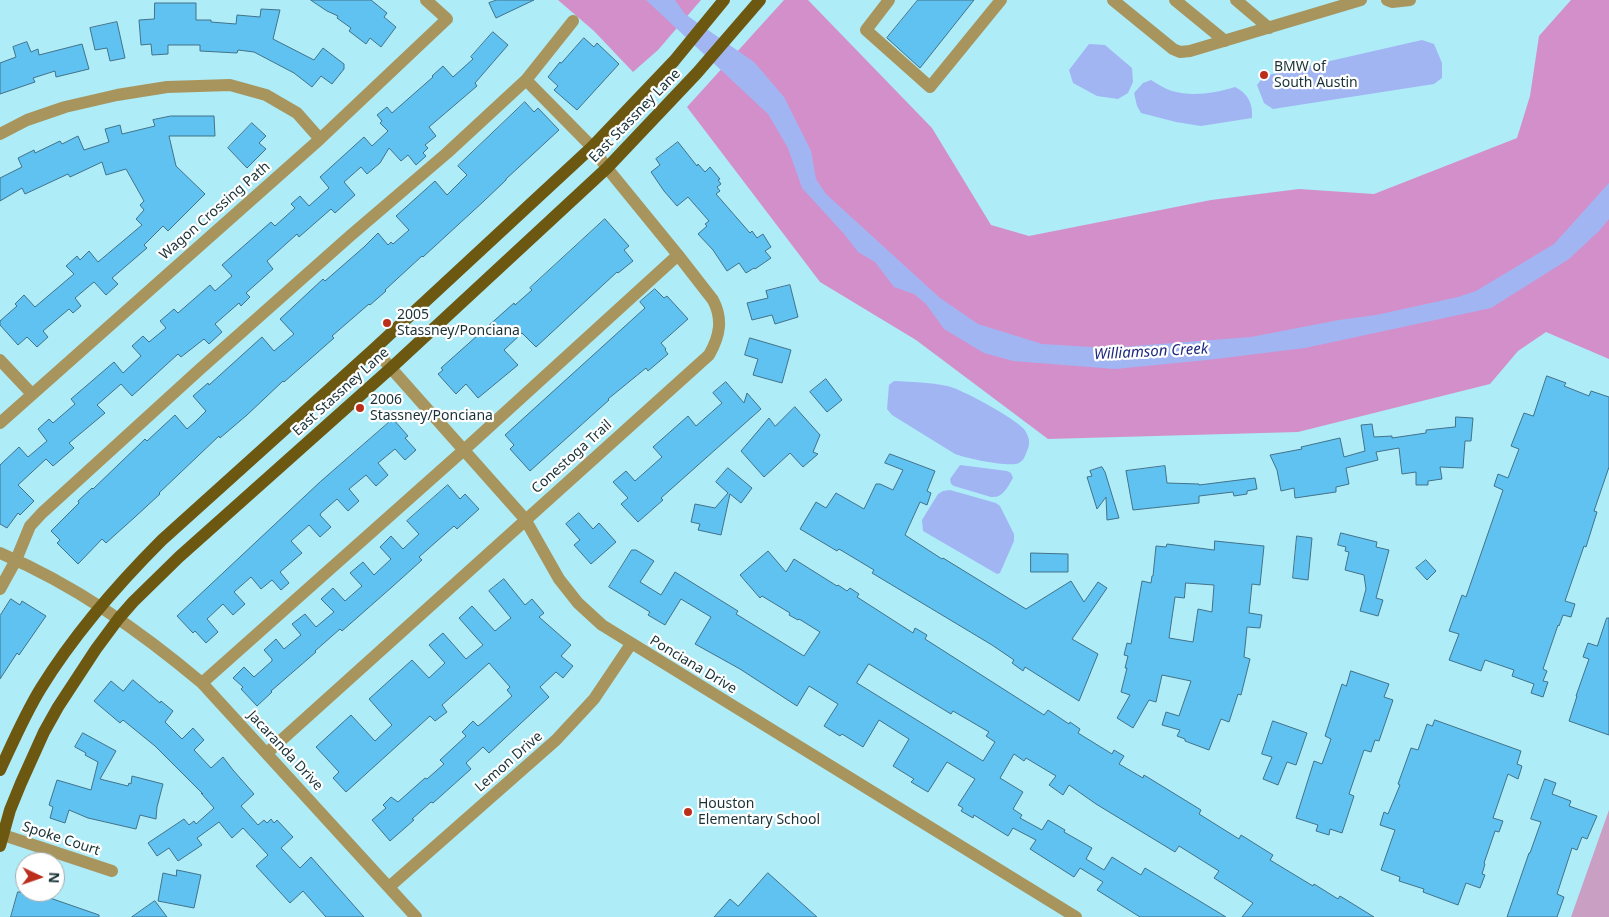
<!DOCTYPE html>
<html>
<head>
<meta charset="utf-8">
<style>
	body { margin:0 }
	#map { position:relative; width:1609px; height:917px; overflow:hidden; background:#aeecf8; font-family:"Noto Sans",sans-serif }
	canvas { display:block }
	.north { position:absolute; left:15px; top:852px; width:50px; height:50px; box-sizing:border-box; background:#fff; border:1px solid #a3adaf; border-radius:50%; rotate:93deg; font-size:14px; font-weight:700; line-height:20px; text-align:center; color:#193237 }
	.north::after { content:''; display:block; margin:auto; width:18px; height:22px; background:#bb2e1c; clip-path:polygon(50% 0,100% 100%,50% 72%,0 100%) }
</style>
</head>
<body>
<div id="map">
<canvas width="1609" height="917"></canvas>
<div class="north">N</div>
</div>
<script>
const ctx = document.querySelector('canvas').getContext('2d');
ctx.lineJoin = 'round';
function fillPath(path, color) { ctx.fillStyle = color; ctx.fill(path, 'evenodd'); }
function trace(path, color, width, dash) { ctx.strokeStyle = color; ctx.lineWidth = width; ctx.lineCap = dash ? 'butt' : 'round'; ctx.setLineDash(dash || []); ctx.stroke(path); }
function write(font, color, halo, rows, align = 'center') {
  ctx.font = font + ' "Noto Sans",sans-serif'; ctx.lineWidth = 4.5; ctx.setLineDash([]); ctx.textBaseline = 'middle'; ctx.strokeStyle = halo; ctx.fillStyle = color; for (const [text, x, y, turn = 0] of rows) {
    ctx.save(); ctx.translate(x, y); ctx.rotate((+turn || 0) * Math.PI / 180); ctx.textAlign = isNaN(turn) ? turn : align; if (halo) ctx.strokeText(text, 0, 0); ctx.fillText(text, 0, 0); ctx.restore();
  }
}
fillPath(new Path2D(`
	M1609,810V917H1571Z`), '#c99fc3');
fillPath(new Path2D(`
	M558,0H701L658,50L633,72L594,31Z
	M784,0H808L932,128L991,225L1029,236L1211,200L1299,189L1374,194L1517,138L1530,96L1539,36L1571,0H1609V359L1546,332L1518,351L1490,384L1298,432L1048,439L916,340L820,282L687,107Z`), '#d38fca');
fillPath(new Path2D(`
	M646,0H675L685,14L754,62L784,97L811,151L816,179L826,194L940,298L978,324L1042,344L1108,348L1251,337L1339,320L1376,315L1458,297L1476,291L1554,244L1609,183V219L1599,231L1569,259L1491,308L1305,348L1207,360L1115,369L1013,361L984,353L944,329L926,304L914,294L894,287L875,262L858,252L845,235L802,188L788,148L768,114Z
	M1422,40L1434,44L1442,63V78L1434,84L1273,109L1264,103L1257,85L1264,76Z
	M1089,44L1105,45L1132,68L1133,82L1128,93L1118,99L1097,96L1073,83L1069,70Z
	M1151,80C1158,84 1165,89 1172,91C1193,97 1215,93 1235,87C1248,93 1253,104 1252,118L1201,126L1176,122L1141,113L1137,106L1134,93L1143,83Z
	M894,381C911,382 930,382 947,386C960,388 1016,419 1024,429C1029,436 1031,443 1027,451C1025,456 1024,460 1019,463C1011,468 965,458 955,454L892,415L887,409L889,385Z
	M960,465L1007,471L1011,473L1013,478C1007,488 1003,498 991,497L954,486L951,484L950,479Z
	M950,490L996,503L1000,506L1014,534V541L1000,573L997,574L923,531L922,520L938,494L943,491Z`), '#a2b5f3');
const building = new Path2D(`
	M311,0H371L387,13L384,17L396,27L381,47L370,38L366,44L349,31L351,28L337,18L338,16L327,11Z
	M497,0H534L496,18L489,3Z
	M918,0H974L920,68L887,38Z
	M155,3H196V20H211V22L236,24L237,15L260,17L261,9L280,10L273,39L314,60L323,48L344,64V69L332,84L321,76L312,87L294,73L254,52L238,50L237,53L200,51V45H168V54L152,55L151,44L141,45L139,20L154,19Z
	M117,22L125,58L110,61L107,48L95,50L90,28Z
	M493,32L508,45L475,83L477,86L429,127L436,136L425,145L428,148L423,153L426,156L416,165L408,155L401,161L389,148L380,163L367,174L361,167L344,182L355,195L335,213L331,209L299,237L297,234L267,261L273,269L246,293L250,297L241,306L239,303L215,324L222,332L209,344L204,339L181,357L178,354L132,396L121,384L97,405L105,413L69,443L74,448L53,466L46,459L18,485L34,501L20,515L18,513L7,528L0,524V465L19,447L28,457L47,441L38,429L49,419L53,423L75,404L71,399L114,362L123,373L141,356L132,346L143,336L149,342L166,328L160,321L174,309L178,313L210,285L215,291L232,276L222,265L271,222L275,226L295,208L291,204L300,196L309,206L329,188L320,177L364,137L372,146L388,131L380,123L382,121L377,115L387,107L392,113L433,77L432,76L443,66L453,77L473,59L471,57Z
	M584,38L594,47L597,43L619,64L577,110L554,90L558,86L548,77L560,62L561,63Z
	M27,42L31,52L38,49L39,55L82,44L89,69L56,77L55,71L33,78L35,82L0,94V63L16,57L13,47Z
	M525,102L534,112L538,108L559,130L506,179V180L484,201L423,257L422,256L385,290L386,291L370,305L369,304L332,336L334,338L284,382L283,381L247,415L220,438L219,436L159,493L160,494L135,517L106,543L102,539L78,564L57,543L60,540L51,531L79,503L78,501L92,488L93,489L145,439L147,441L175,415L187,429L195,422L206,411L193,396L208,383L209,385L262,337L274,351L294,334L280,319L323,279L325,281L364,247L378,233L388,245L391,242L393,244L409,230L396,216L435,181L447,195L467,175L458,166Z
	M171,116H214L215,136H169L176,166L205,194L168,231L163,226L144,245L147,248L112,278L118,284L106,295L94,282L75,298L81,306L73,313L69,309L43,331L48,337L37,347L27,337L18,345L0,325V321L17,306L15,304L24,295L35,307L74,274L66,266L77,256L80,260L89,251L98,262L142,225L136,219L144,210L140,205L144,201L126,169L106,175L102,162L70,177L68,174L25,194L22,188L0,201V178L22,167L18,158L34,150L35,153L60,141L62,144L78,136L84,150L109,142L105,129L120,125L122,134L155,126L153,120Z
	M252,123L266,136L259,143L266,149L247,168L228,148Z
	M678,142L697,166L698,164L705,172L710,167L720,179L718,180L721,184L717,187L720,191L716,194L750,233L752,231L757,238L763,234L771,247L765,251L771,258L755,269L754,268L746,273L739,263L727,271L713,250L698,234L707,226L705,224L709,221L688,197L677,206L664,191L651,172L660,165L656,159Z
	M605,219L629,246L624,250L633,261L618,273L617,272L536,347L522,333L504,350L518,365L478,398L466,384L456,394L438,374L443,370L441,368L514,303L515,305L532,290L530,288Z
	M790,285L798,317L775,324L772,315L752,320L747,303L768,298L766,291Z
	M655,289L664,298L667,296L688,319L661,343L666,349L665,350L668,354L648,371L646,368L608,399L609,400L530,471L510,449L514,445L505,435L645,308L640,302Z
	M750,338L791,350L782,383L753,375L758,359L745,355Z
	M1547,376L1566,383L1564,386L1589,396L1591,391L1609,397V467L1594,511L1597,512L1586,547L1584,546L1565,601L1575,604L1571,617L1563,615L1559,626L1558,625L1543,669L1547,671L1543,681L1548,682L1543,697L1531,693L1534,684L1512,676L1514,670L1485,660L1481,671L1449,660L1459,634L1449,631L1462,595L1466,597L1503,490L1494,486L1498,474L1508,478L1519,449L1511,446L1524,413L1533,416Z
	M826,379L842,400L827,412L810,392Z
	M726,382L744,403L747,393L761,409L661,498L663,500L638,522L621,504L628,498L613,482L626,471L635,481L662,457L653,447L688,416L696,426L722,403L713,393Z
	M795,407L820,435L813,452L818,454L803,467L790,453L764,477L741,451L769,418L775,426Z
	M1456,417L1473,418L1471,441H1465L1463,468L1440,467L1442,479L1428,481V485H1416V472L1402,474L1399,448L1376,452L1378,460L1346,468L1349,484L1336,487V492L1295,498L1294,488L1281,491L1277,470L1270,455L1302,449L1301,447L1340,438L1344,457L1365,451L1361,425L1372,424L1374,437L1392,436V438L1426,433V430L1455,427Z
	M393,419L408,436L405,438L416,450L405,460L395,449L378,463L388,475L376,486L366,475L349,489L359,501L348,511L337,499L321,513L320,515L331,527L320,537L309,525L291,541L302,553L280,572L289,583L281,590L272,580L261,589L251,577L234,592L245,604L233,615L223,604L207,619L218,632L206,643L195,631L193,633L177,616L320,482Z
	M890,454L935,471L927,491L931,493L927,505L920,502L905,535L942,559L943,558L1026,609L1071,581L1084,602L1098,582L1107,588L1072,639L1098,654L1079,701L1025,667L1023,671L1012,663L1014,660L992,645L872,573L874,570L839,549L837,551L800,529L816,502L826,508L836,493L864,509L876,484H880L893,490L903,470L885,463Z
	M1165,466L1167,483L1199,484V485L1255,478L1257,489L1247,491V494L1234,496L1233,492L1199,496V503L1133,510L1126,471Z
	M1102,467L1105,472L1119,518L1107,520L1106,497L1097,509L1087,477L1092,476L1090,471Z
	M728,468L752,488L741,503L730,494L721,535L698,530L700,524L691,522L695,504L715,508L728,493L716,482Z
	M448,485L460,499L465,494L479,509L457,529L454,526L419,557L422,560L392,587L342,631L340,629L315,651L316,652L271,691L272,692L257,706L241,689L243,687L233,678L244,667L254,677L272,661V659L264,650L276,639L284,649L301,635L292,624L305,614L316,627L334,612L321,599L333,588L345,601L362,586L350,573L363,562L374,575L391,559L380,547L391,536L403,549L419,534L407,521Z
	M579,513L593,529L599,523L616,542L591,564L574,545L580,540L566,524Z
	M1341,533L1377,542L1376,547L1389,550L1376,598L1383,600L1378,616L1360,611L1366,589L1364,575L1345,570L1349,552L1345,551L1346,547L1338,545Z
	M1297,536L1312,538L1308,580L1293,578Z
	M1215,541L1264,546L1260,585L1252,584L1249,613L1262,615L1260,628L1247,627L1244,657L1250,659L1241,695L1238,694L1229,722L1221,719L1209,750L1185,741V739L1177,736L1180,730L1162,725L1166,712L1179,716L1191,681L1162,675L1156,702L1149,700L1133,728L1117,718L1130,695L1121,692L1127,668H1125L1128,656L1124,655L1127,643L1131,644L1142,581L1151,583L1152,576H1153L1156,546L1166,547L1167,544L1214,550ZM1186,583L1214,585L1212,612L1198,609L1193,642L1169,638L1175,597L1184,598Z
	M632,550H636L654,561L640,582L661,595L675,572L738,611L736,614L804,656L820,632L799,619L798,620L789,615L790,613L762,596L760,598L740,575L768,551L786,572L794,559L837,586L838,585L847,591L850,588L859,594L857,597L913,633L915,628L927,635L925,639L1044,715L1048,710L1069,724L1070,722L1080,729L1078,733L1112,754L1114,750L1124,756L1119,764L1143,778L1144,775L1201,810L1199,814L1239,839L1241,835L1273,855L1270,860L1313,886L1314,884L1338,899L1340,896L1374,917H1242L1253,903L1214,878L1219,871L1179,846L1175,852L1096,804L1069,785L1063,795L1049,785L1056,776L1026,758L1024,761L1014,754L1000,778L1023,792L1013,809L1022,815L1020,818L1042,830L1048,820L1065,830L1064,832L1092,848L1086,859L1104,870L1112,857L1141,875L1145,868L1226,917H1140L1097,890L1103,882L1080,868L1074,877L1030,849L1036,840L1013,828L1008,836L974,815L973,818L961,811L963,808L958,805L975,779L947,762L928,792L911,782L914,779L893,766L909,739L879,720L863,747L842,734L840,736L824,726L838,704L809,686L797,706L740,669L695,644L711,617L681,599L665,625L648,615L650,612L609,587ZM869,664L951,714L953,711L989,732L986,736L995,742L983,761L857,683Z
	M1031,553L1068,554V572H1031Z
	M1426,560L1436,571L1427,580L1416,568Z
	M504,579L525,605L532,599L544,613L539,617L571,645L561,656L573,666L563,678L556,672L540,687L549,697L489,753L483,747L466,763L471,769L433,803L431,802L412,819L414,820L390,841L372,820L386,808L383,805L391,797L398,802L425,778L427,779L444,764L440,760L466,736L462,732L473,721L478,726L482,723L512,696L507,690L510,687L489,663L442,705L447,712L435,721L430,716L346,792L333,778L339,772L316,747L351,715L375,741L392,725L369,699L412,660L429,678L445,663L429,645L443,633L466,659L483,645L459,618L472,606L495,631L511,618L489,591Z
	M11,599L20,605L22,601L46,616L19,655L17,653L0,679V616Z
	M1607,618H1609V735L1569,721L1577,696H1576L1589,659L1583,657L1588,643L1597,646Z
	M1351,671L1389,684L1384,697L1393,700L1379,741L1375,740L1371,752L1364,750L1349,794L1354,796L1342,833L1330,829L1329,835L1316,831L1318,825L1296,818L1314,761L1322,764L1331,739L1325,736L1342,684L1346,686Z
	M133,680L160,703L161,701L173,711L165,722L182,739L193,728L204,740L194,750L211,768L223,757L233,770L254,794L241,806L258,825L264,820L267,823L271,819L274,823L277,820L293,837L281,848L300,868L311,857L364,917H326L303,891L290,903L256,866L268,855L243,828L232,838L219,822L197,838L202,845L178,861L169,848L157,856L148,843L184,819L189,825L194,821L196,824L214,808L201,793L203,794L155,746L123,720L120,723L94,701L111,681L123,691Z
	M1435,720L1521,751L1517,764L1522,766L1518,779L1508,774L1493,818L1503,821L1499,832L1495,831L1484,863L1485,864L1482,874L1485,875L1480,888L1466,883L1458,905L1423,892L1424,889L1399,881L1400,877L1381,870L1395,830L1380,825L1384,812L1388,814L1400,785L1398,784L1411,748L1418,750L1427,724L1432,726Z
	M1273,721L1307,733L1296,765L1287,762L1278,785L1263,779L1272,757L1262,754Z
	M83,733L116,751L100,779L128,786L129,783L131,784L132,776L163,784L157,807L156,819L140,815L136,829L88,818L69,810L65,823L50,818L53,807L49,805L57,780L91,790L98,762L85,755L86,753L75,747Z
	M1545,779L1556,783L1552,794L1571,801L1569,806L1597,816L1587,839L1582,837L1577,850L1572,848L1557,894L1564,897L1557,917H1507L1529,853H1530L1541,822L1531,819Z
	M177,870L201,875L194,908L158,901L163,873L176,876Z
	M768,873L817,917H714L730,899L738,906Z
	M18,892H52L50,898L99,915V917H11Z
	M155,901L167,917H132Z`);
fillPath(building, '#5fc2f0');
trace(building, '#42728a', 1);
trace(new Path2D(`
	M889,0L866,30L930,87L1001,0
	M1113,0L1173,49L1180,52L1190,51L1361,0
	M1175,0L1225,41
	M1236,0L1269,28
	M1387,0L1392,2L1410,0
	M0,134L27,120L65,107L117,95L167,87L230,85L266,95L297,113L320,139
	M374,349L525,519L559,579L578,603L602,625L1076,917
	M0,360L32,394
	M0,423L320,139L447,19L426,0
	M0,553C75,585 140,631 202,683L416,917
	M0,589L16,560L30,526L42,513L199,370L350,236L447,153L526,80L573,21
	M202,683L465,449L678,255
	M267,753L709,355C720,336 723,319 713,300L678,255L607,168L592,147L526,80
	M0,834L112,871
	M389,887L556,740L594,699L631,644`), '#a8955d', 12);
trace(new Path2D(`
	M0,770C13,742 25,714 41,688C75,633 117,585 162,540L374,349L592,147L674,61L724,0
	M0,846L10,810L21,783L44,732L58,707L96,649L119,618L133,602L179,557L391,368L607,168L697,73L760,0`), '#6d5811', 12);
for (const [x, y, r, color] of [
	[1264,75,5,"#bb2e1c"],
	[387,323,5,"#bb2e1c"],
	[360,408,5,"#bb2e1c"],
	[688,812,5,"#bb2e1c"]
]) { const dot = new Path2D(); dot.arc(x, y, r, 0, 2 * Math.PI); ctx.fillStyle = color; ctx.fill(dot); trace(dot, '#fff', 2); }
write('14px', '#193237', '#fff', [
	["BMW of",1274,67],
	["South Austin",1274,83],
	["2005",397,315],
	["Stassney/Ponciana",397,331],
	["2006",370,400],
	["Stassney/Ponciana",370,416],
	["Houston",698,804],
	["Elementary School",698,820]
], 'left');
write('14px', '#193237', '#fff', [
	["East Stassney Lane",635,116,-46],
	["Wagon Crossing Path",215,211,-41],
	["East Stassney Lane",341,392,-42],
	["Conestoga Trail",572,457,-42],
	["Ponciana Drive",693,665,31],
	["Jacaranda Drive",285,751,47],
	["Lemon Drive",509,762,-41],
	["Spoke Court",61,839,18]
]);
write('italic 15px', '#1f297e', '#fff', [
	["Williamson Creek",1151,352,-3]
]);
</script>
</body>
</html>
